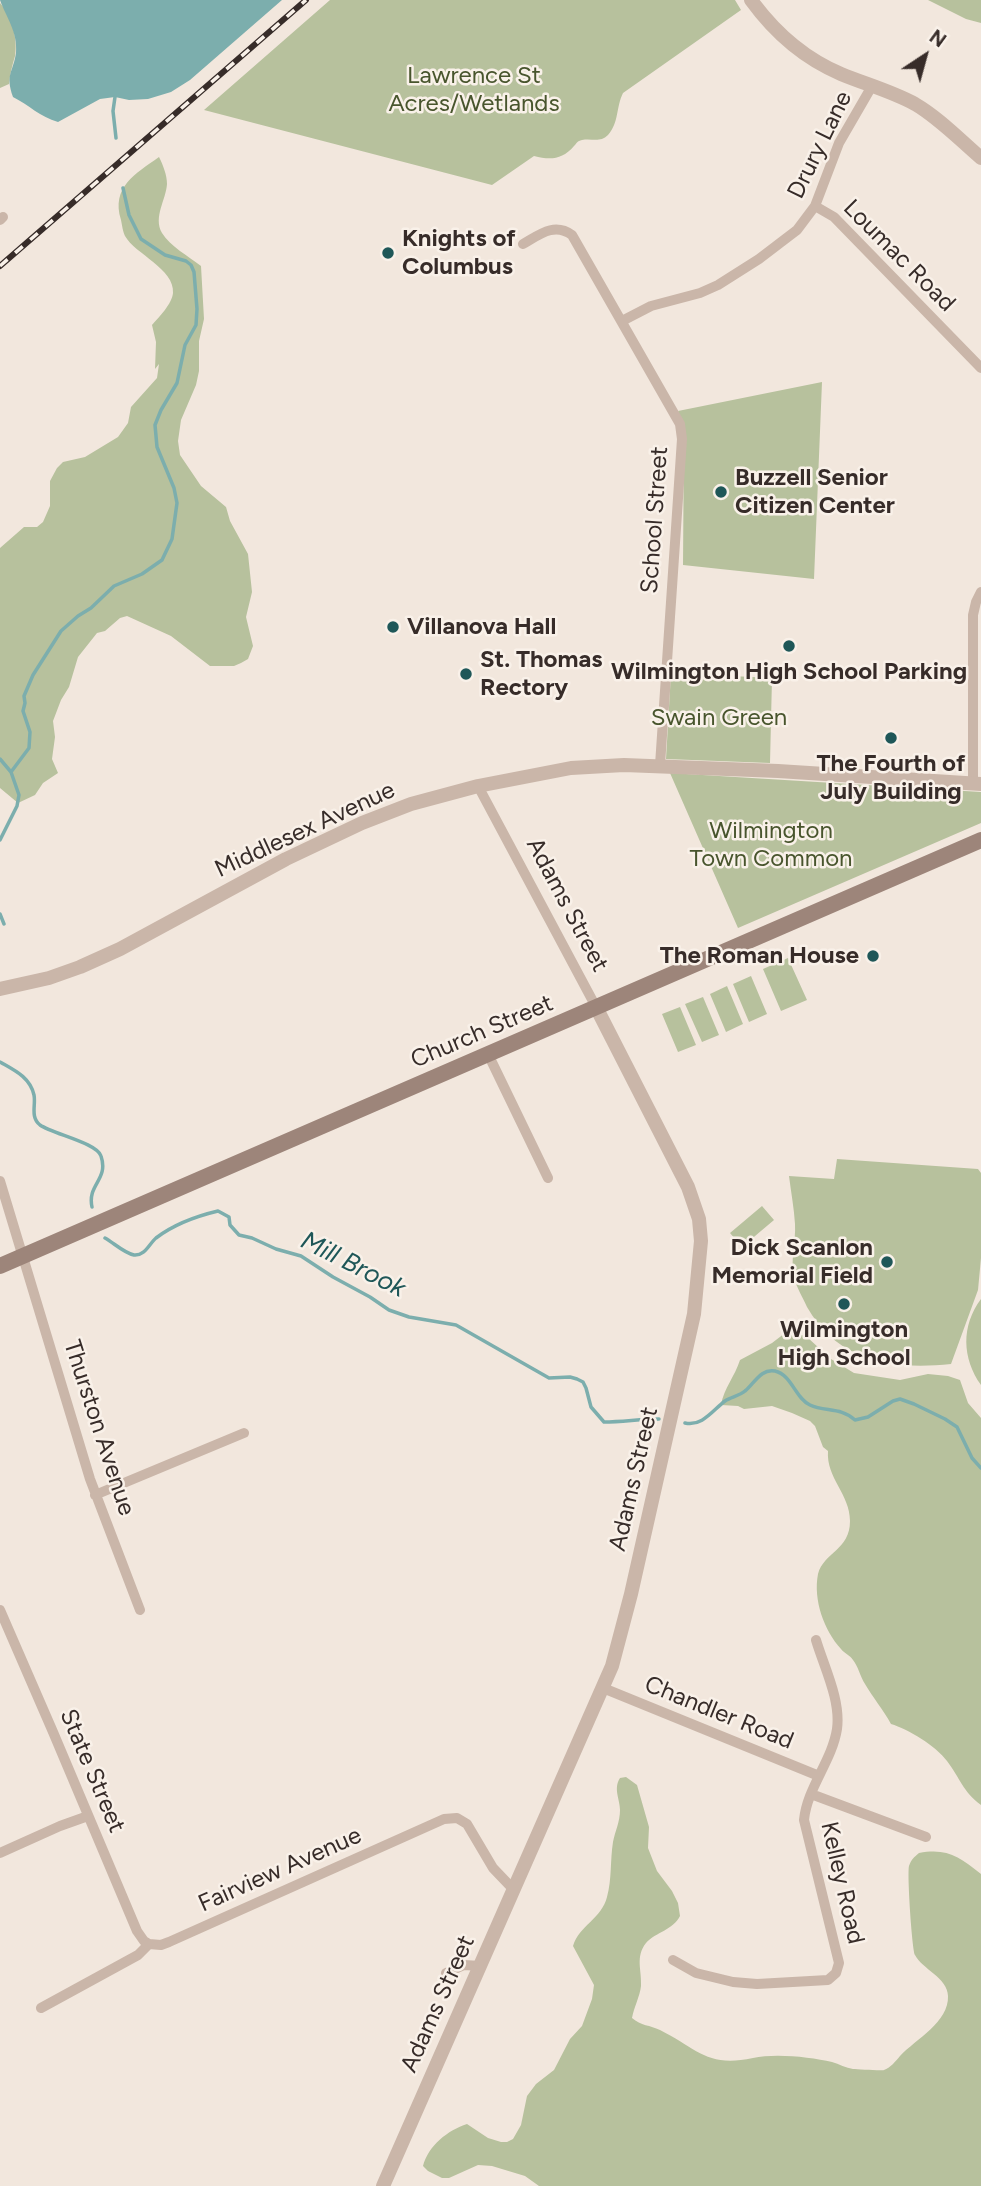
<!DOCTYPE html>
<html>
<head>
<meta charset="utf-8">
<style>
	body { margin:0 }
	#map { position:relative; width:981px; height:2186px; overflow:hidden; background:#f2e7dd; font-family:Figtree,sans-serif }
	canvas { display:block }
	.north { position:absolute; left:890px; top:21px; width:70px; height:70px; -webkit-text-stroke:5px #f9f1e9; paint-order:stroke; rotate:36deg; font-size:19px; font-weight:700; line-height:28px; text-align:center; color:#372c29 }
	.north::after { content:''; display:block; margin:auto; width:24px; height:32px; background:#372c29; clip-path:polygon(50% 0,100% 100%,50% 72%,0 100%) }
</style>
</head>
<body>
<div id="map">
<canvas width="981" height="2186"></canvas>
<div class="north">N</div>
</div>
<script>
const ctx = document.querySelector('canvas').getContext('2d');
ctx.lineJoin = 'round';
function fillPath(path, color) { ctx.fillStyle = color; ctx.fill(path, 'evenodd'); }
function trace(path, color, width, dash) { ctx.strokeStyle = color; ctx.lineWidth = width; ctx.lineCap = dash ? 'butt' : 'round'; ctx.setLineDash(dash || []); ctx.stroke(path); }
function write(font, color, halo, rows, align = 'center') {
  ctx.font = font + ' Figtree,sans-serif'; ctx.lineWidth = 5; ctx.setLineDash([]); ctx.textBaseline = 'middle'; ctx.strokeStyle = halo; ctx.fillStyle = color; for (const [text, x, y, turn = 0] of rows) {
    ctx.save(); ctx.translate(x, y); ctx.rotate((+turn || 0) * Math.PI / 180); ctx.textAlign = isNaN(turn) ? turn : align; if (halo) ctx.strokeText(text, 0, 0); ctx.fillText(text, 0, 0); ctx.restore();
  }
}
fillPath(new Path2D(`
	M330,0H735L741,10L623,93C616,107 619,123 608,135C600,143 592,138 582,140C577,141 577,143 574,146C562,160 550,160 534,156L492,185L204,110Z
	M928,0H981V23L966,19Z
	M0,3C12,15 18,40 15,56C12,66 10,74 9,84L0,88Z
	M159,157C163,165 167,175 167,184C166,200 153,217 162,233C170,246 188,256 201,266L204,319L199,341V371L196,385L181,420L178,441L180,455L201,486L226,507L230,521L248,554L252,592L246,617L253,646L248,659L241,663L234,666H210L171,636L127,616L120,618L105,631L97,633L78,657L69,687L61,700L53,721L55,737L52,759L58,773L43,783L35,795L18,803L0,788V548L24,527H37L43,522L50,506V481L57,468L63,462L85,457L118,437L128,423L131,407L157,378L159,364L155,369L156,342L152,325C159,317 172,304 173,293C175,269 135,254 125,236C123,232 122,225 121,220C111,187 135,174 159,157Z
	M822,382L814,579L683,565L684,429L678,411Z
	M671,673L772,678L770,763L666,759Z
	M670,773L981,792V823L738,928Z
	M788,958L807,1000L781,1011L763,969Z
	M751,976L767,1014L749,1022L733,984Z
	M727,986L743,1024L726,1032L710,994Z
	M703,997L719,1035L702,1042L685,1004Z
	M680,1007L696,1045L678,1052L662,1014Z
	M837,1159L978,1169L981,1173V1258L978,1290L951,1364C893,1370 838,1362 807,1307C803,1298 797,1288 794,1278C790,1260 796,1242 795,1224C794,1208 791,1192 789,1176L834,1179Z
	M762,1206L774,1220L742,1247L730,1233Z
	M981,1299V1385C962,1358 961,1326 981,1299Z
	M789,1330L807,1337L831,1359L854,1373L900,1380L928,1374L948,1376L960,1380L968,1403L981,1418V1805C963,1792 960,1778 947,1761C936,1746 908,1729 891,1724C883,1709 873,1698 865,1684C860,1676 858,1666 853,1660C850,1655 844,1653 841,1649C824,1630 813,1600 818,1574C824,1552 850,1550 850,1521C850,1494 826,1478 828,1451L823,1447L815,1426L810,1421L792,1413L772,1406L744,1409L738,1406L721,1405C724,1388 735,1376 740,1360L772,1343Z
	M626,1777L637,1785L649,1827L648,1848L657,1871L672,1891L678,1903L680,1916C673,1930 656,1932 646,1943C635,1957 642,1970 641,1986C640,1996 634,2007 632,2018C641,2026 650,2025 660,2030C698,2049 707,2068 753,2058C775,2053 811,2057 832,2062C839,2064 846,2068 853,2069C857,2069 881,2071 884,2070C890,2068 896,2061 900,2056C916,2039 949,2022 948,1996C948,1978 922,1969 915,1955C912,1948 907,1873 909,1866C911,1860 914,1857 919,1853C948,1848 959,1857 981,1874V2186H539L525,2176L492,2166L478,2165L449,2178H442L428,2171L423,2166C428,2146 448,2130 467,2124L488,2138L501,2142H507L513,2139L521,2125L527,2096L536,2084L554,2070L570,2039L582,2026L592,1999L594,1985L573,1946C579,1926 602,1918 607,1897C612,1879 610,1861 613,1842C615,1831 620,1822 620,1810C620,1799 613,1789 620,1778Z`), '#b7c19d');
fillPath(new Path2D(`
	M0,0H282L190,80L171,92L148,99L129,100L115,97L100,99L58,122C40,117 29,105 13,97C5,74 13,73 16,53C18,32 6,17 0,0Z`), '#7caead');
trace(new Path2D(`
	M115,97L113,111L116,138
	M0,759L11,772L19,795L17,806L0,840
	M11,772L29,748L30,732L23,711L25,703L24,696L33,675L61,631L78,616L91,608L114,586L142,574L162,560L172,539L177,503L174,488L157,447L155,425L161,410L177,383L185,345L196,325L197,309L194,272L191,265L186,261L165,255L141,239L129,215L123,188
	M0,914L4,924
	M0,1062C14,1070 30,1077 34,1095C36,1105 30,1117 40,1125C53,1134 97,1143 101,1156C109,1180 87,1184 92,1207
	M105,1238C114,1243 124,1253 134,1255C145,1256 149,1244 156,1238C173,1225 197,1216 218,1211L229,1217L230,1225L239,1235L252,1238L276,1249L301,1256L333,1277L370,1297L389,1310L409,1317L456,1325L549,1378L570,1377L577,1379L583,1382L586,1388L591,1407L604,1422C623,1422 640,1419 659,1419
	M685,1423C702,1427 713,1410 725,1401C731,1397 739,1396 745,1391C754,1384 761,1368 775,1371C792,1375 795,1398 810,1405C825,1412 841,1407 855,1420L868,1417L893,1401L900,1399L914,1404L945,1419L957,1427L972,1458L981,1468`), '#7caead', 3.5);
trace(new Path2D(`
	M815,206L834,217L981,368
	M0,220L3,217
	M523,244C539,235 554,222 572,235L680,424L682,439L660,765
	M622,321L651,306L700,293L718,285L759,259L797,230L815,206L839,143L872,86
	M973,784V615L976,602L981,592
	M478,786L596,1007
	M488,1054L548,1178
	M0,1181L90,1479L140,1610
	M95,1495L244,1433
	M0,1610L53,1732L137,1931L144,1941L149,1944
	M603,1688L819,1776
	M811,1794L926,1837
	M0,1853L60,1826L88,1816
	M673,1960L696,1973L733,1982L757,1984L828,1980L836,1973L839,1963L804,1820C807,1788 832,1761 837,1729C841,1700 824,1667 816,1640
	M446,1973L464,1965L480,1966
	M41,2008L138,1955L149,1944L161,1945L169,1942L444,1819L457,1818L467,1824L493,1868L514,1890`), '#cab6a9', 10);
trace(new Path2D(`
	M751,0C775,33 803,58 841,74C865,84 891,91 915,104C939,118 960,140 981,158
	M0,989L49,978L80,967L120,949L286,859L362,823L411,804L478,786L571,768L624,765L778,771L981,784
	M383,2186L612,1666L631,1594L694,1314L701,1241L699,1219L688,1187L596,1007`), '#cab6a9', 14);
trace(new Path2D(`
	M0,1266L981,840`), '#9d857a', 16);
const rail = new Path2D(`
	M0,266L306,0`);
trace(rail, '#372c29', 6);
trace(rail, '#f9f1e9', 3.5, [10]);
for (const [x, y, r, color] of [
	[388,253,7,"#1f5758"],
	[721,492,7,"#1f5758"],
	[393,627,7,"#1f5758"],
	[789,646,7,"#1f5758"],
	[466,674,7,"#1f5758"],
	[891,738,7,"#1f5758"],
	[873,956,7,"#1f5758"],
	[887,1262,7,"#1f5758"],
	[844,1304,7,"#1f5758"]
]) { const dot = new Path2D(); dot.arc(x, y, r, 0, 2 * Math.PI); ctx.fillStyle = color; ctx.fill(dot); trace(dot, '#f9f1e9', 2.5); }
write('24px', '#48552d', '#f9f1e9', [
	["Lawrence St",474,76],
	["Acres/Wetlands",474,104],
	["Swain Green",719,718],
	["Wilmington",771,831],
	["Town Common",771,859]
]);
write('24px', '#372c29', '#f9f1e9', [
	["Drury Lane",820,145,-64],
	["Loumac Road",899,256,45],
	["School Street",655,520,-86],
	["Middlesex Avenue",305,830,-25],
	["Adams Street",567,905,62],
	["Church Street",482,1032,-23],
	["Thurston Avenue",99,1428,72],
	["Adams Street",634,1479,-77],
	["Chandler Road",719,1713,22],
	["State Street",92,1771,67],
	["Fairview Avenue",280,1870,-24],
	["Kelley Road",842,1883,77],
	["Adams Street",438,2004,-66]
]);
write('bold 24px', '#372c29', '#f9f1e9', [
	["Knights of",402,239],
	["Columbus",402,267],
	["Buzzell Senior",735,478],
	["Citizen Center",735,506],
	["Villanova Hall",407,627],
	["St. Thomas",480,660],
	["Rectory",480,688],
	["Wilmington High School Parking",789,672,"center"],
	["The Fourth of",891,764,"center"],
	["July Building",891,792,"center"],
	["The Roman House",859,956,"right"],
	["Dick Scanlon",873,1248,"right"],
	["Memorial Field",873,1276,"right"],
	["Wilmington",844,1330,"center"],
	["High School",844,1358,"center"]
], 'left');
write('italic 26px', '#1f5758', '#f9f1e9', [
	["Mill Brook",353,1265,27]
]);
</script>
</body>
</html>
